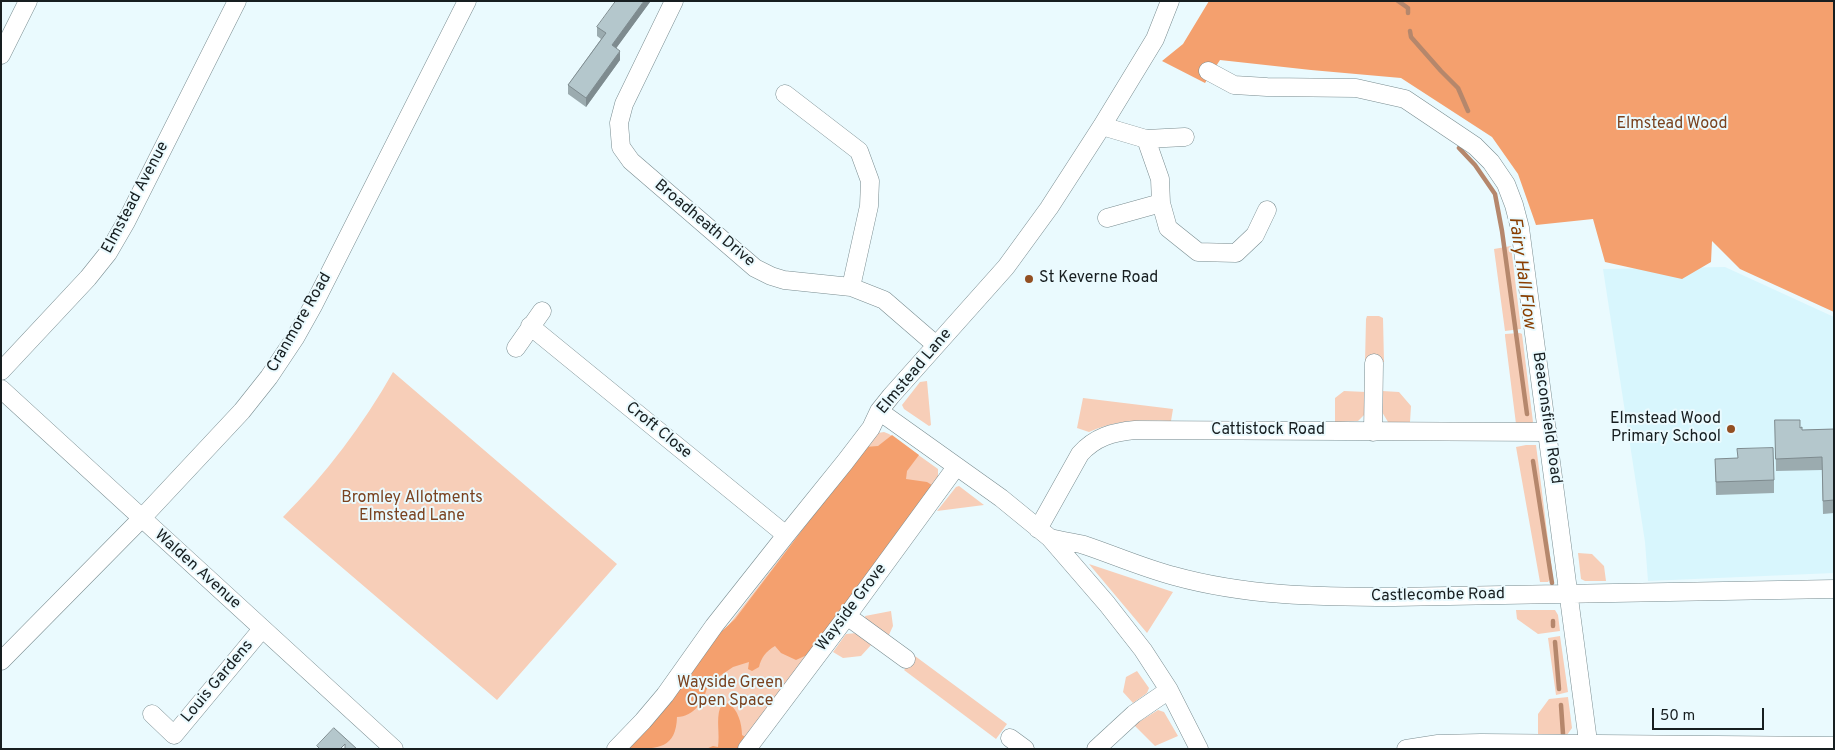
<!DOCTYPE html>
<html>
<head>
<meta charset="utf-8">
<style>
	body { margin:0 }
	#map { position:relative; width:1835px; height:750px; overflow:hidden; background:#eafafe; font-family:Overpass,sans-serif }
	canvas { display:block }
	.frame { position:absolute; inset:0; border:2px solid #171e20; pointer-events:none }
	.scale { position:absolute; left:1652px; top:708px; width:112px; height:22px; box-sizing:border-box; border:2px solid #171e20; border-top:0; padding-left:6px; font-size:15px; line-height:18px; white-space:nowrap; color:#171e20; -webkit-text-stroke:4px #eafafe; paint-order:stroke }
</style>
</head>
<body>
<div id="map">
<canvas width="1835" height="750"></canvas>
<div class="frame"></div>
<div class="scale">50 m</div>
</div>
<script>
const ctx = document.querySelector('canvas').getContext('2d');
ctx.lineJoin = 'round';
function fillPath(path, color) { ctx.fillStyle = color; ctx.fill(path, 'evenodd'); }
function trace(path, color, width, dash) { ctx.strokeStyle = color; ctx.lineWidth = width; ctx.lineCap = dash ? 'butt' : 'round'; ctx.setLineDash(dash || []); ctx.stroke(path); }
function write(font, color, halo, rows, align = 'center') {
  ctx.font = font + ' Overpass,sans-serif'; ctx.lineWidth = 4; ctx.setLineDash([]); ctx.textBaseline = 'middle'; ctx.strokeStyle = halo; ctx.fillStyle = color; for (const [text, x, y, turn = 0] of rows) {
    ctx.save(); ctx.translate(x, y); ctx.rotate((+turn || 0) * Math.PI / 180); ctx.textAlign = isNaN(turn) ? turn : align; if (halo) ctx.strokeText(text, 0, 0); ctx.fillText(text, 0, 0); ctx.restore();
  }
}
fillPath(new Path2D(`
	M1725,267L1834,317V573L1648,581L1645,542L1603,269Z`), '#d8f6fd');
fillPath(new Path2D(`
	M1511,246L1521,329L1505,331L1494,249Z
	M1367,316H1379L1383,318L1384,362H1365L1366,319Z
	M1520,333L1522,334L1533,422L1530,425L1516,424L1505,336V334Z
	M393,372L617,564L497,700L283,517C326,474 363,425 393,372Z
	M927,381L931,425L929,426L904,409L902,405L920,382Z
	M1344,391L1366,392L1365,414L1358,421L1335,422V398Z
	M1382,391L1399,392L1411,406L1410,422H1388L1382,412Z
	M1083,398L1173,409L1171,421C1140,420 1118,419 1089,432L1077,428Z
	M884,432L889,434L938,469V478L739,749H633L872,439L878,433Z
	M1526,445H1536L1552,571V576L1548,582H1540L1516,447Z
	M959,486L984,505L937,511L956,487Z
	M1578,553L1592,554L1604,566L1606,581H1585L1581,579Z
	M1089,564L1173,592L1147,633Z
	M1516,610H1555L1558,615L1560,631L1538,634L1517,619Z
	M891,611L893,626L888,637L866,621L865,616Z
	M857,633L872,644L861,656L843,658L833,652L846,634Z
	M1560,636L1568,692L1556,695L1548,638Z
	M915,656L1007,724L996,739L904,670Z
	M1137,671L1149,688L1147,693L1133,703L1123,692L1126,677Z
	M1568,697L1572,728L1567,735H1538V714L1549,699Z
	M1158,710L1164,712L1178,736L1155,746L1134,725Z`), '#f7ceb8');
fillPath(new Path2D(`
	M1209,1H1834V312L1740,269L1712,241L1711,262L1682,279L1605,262L1593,219L1536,225L1518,174L1492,137L1401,78L1311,70L1220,60L1205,83L1162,61L1183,44Z
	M892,435L919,455L907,471L906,479L927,482L935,487L809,654L796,660L781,653L775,646C766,651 761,658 759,667L752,671L748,669L749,662L733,667L708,684C705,700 694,717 677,717C676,750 656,749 626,749L709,643L735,619L865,447L878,446Z
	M728,703C738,709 742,724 742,735L747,738L739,749H706L713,746L718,747C720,734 716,720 720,708Z`), '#f4a06e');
trace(new Path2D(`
	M1398,1L1408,8V13
	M1410,31L1411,37L1441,71L1458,88L1468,111
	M1459,148L1475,165L1495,194L1502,231L1527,414
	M1533,461L1552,583
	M1553,621V626
	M1555,642L1559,689
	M1561,705L1563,734`), '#b5876c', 4.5);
const minor = new Path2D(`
	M674,1L624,104L619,123L621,147L631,161L755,268L771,276L784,280L851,287L884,300L936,345
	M1,55L28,1
	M1208,71L1234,85L1267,87L1356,88L1405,99L1475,146L1491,162L1506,184L1514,205L1520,228L1589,749
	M785,94L859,151L870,181L869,206L851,287
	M1102,126L1146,139L1160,179L1161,203L1168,228L1198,252L1236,253L1255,235L1267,210
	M1146,139L1185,137
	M1107,218L1161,203
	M530,326L786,535
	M516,348L542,311
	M1,371L88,278L108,253L126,222L237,1
	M1,389L394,749
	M879,411L1001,498L1050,538L1107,604L1143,650L1169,690L1199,749
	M1373,432L1374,363
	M1038,529L1080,454C1095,437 1113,432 1135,430L1548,432
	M1050,538C1061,541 1073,542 1084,545C1114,555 1143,568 1174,576C1246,596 1319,597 1394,597L1834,589
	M847,616L906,659
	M1,661L141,519L242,411L269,377L295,338L314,304L467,1
	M152,714L174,735L262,629
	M1010,738L1025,749
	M616,749L643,721L665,695L714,626L786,535L845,462L871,428L879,411L891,396L1006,267L1049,208L1102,126L1155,39L1170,1
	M747,749L847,616L956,467
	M1096,749L1134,714L1169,690
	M1406,749L1438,744L1481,743L1834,746`);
trace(minor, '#798c90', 19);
trace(minor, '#fff', 18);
fillPath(new Path2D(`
	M650,1V2L616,48L620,60L586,107L568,94V85L601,39L597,36V27Z
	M1775,420L1800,428L1802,430L1834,429V513L1823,514L1822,470L1776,471Z
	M1715,459L1774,480V493L1716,495Z`), '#9babaf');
fillPath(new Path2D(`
	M644,1H650V2L612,54V45Z
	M620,51V60L586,107V98Z`), '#7e8b8f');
const building = new Path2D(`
	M616,1H644L612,45L620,51L586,98L568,85L606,33L597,27Z
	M1775,420H1800V428L1802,427V430L1834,429V500L1823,501L1822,457L1776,459Z
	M1773,448L1774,480L1716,482L1715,459L1738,458L1737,449Z
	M334,728L357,749H345V744L340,749H320L317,746Z`);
fillPath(building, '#b4c7cc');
trace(building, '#7e8b8f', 1);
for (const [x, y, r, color] of [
	[1029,279,5,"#934f22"],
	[1731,429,5,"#934f22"]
]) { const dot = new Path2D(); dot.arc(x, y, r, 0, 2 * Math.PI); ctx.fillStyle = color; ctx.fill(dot); trace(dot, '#eafafe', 2); }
write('16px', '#7a4320', '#eafafe', [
	["Elmstead Wood",1672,125],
	["Bromley Allotments",412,499],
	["Elmstead Lane",412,517],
	["Wayside Green",730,684],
	["Open Space",730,702]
]);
write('16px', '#171e20', '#eafafe', [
	["Elmstead Avenue",136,198,-62],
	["Broadheath Drive",704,224,40],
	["Cranmore Road",300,323,-60],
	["Elmstead Lane",915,372,-50],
	["Beaconsfield Road",1546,418,82],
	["Croft Close",658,431,39],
	["Cattistock Road",1268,431],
	["Walden Avenue",197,570,42],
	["Castlecombe Road",1438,596,-1],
	["Wayside Grove",852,608,-53],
	["Louis Gardens",218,682,-50]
]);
write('16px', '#171e20', '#eafafe', [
	["St Keverne Road",1039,279],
	["Elmstead Wood",1721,420,"right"],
	["Primary School",1721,438,"right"]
], 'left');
write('italic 18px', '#893e00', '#eafafe', [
	["Fairy Hall Flow",1521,273,82]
]);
</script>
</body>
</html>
